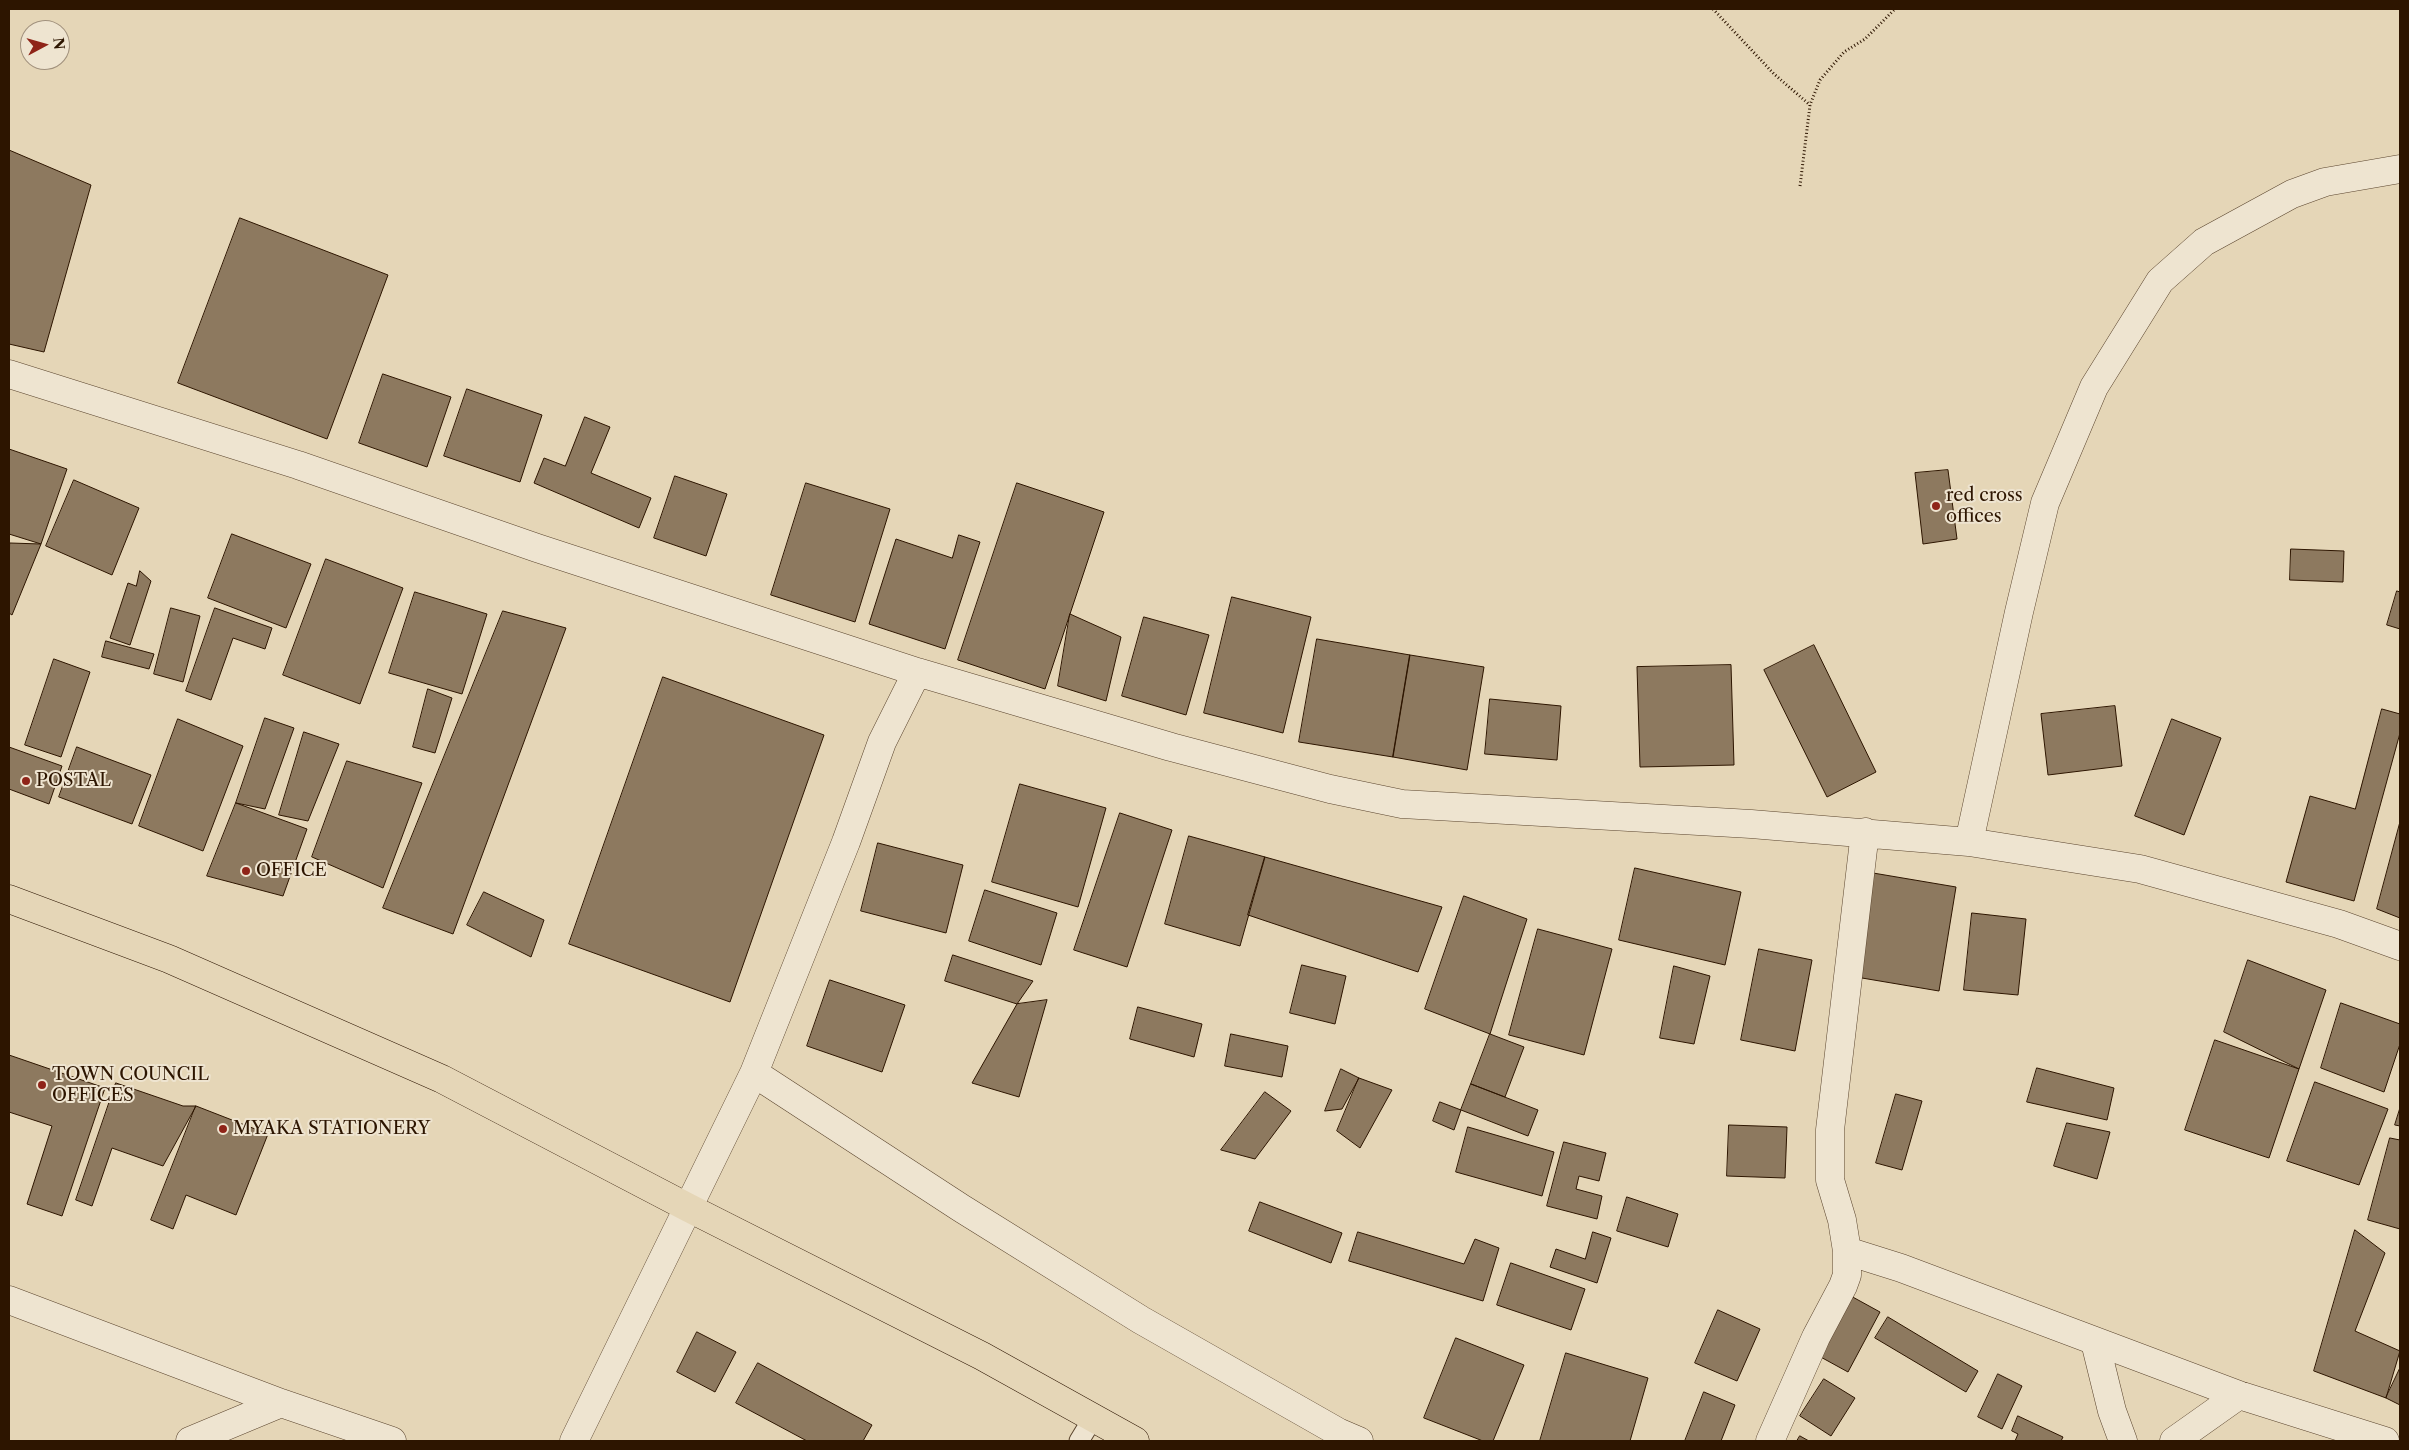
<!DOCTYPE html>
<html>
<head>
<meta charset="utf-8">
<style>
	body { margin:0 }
	#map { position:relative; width:2409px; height:1450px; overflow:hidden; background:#e5d6b7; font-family:"Libre Caslon Text",serif }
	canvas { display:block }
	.frame { position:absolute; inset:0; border:10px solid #2d1500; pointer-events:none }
	.north { position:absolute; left:20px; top:20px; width:50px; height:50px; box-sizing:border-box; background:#eee4d0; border:1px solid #a1917d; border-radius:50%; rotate:84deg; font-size:14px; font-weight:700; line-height:20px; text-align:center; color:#2d1500 }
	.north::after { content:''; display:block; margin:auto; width:18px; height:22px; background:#8f2418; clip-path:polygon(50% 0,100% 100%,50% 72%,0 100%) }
</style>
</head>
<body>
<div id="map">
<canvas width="2409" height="1450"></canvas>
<div class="frame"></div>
<div class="north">N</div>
</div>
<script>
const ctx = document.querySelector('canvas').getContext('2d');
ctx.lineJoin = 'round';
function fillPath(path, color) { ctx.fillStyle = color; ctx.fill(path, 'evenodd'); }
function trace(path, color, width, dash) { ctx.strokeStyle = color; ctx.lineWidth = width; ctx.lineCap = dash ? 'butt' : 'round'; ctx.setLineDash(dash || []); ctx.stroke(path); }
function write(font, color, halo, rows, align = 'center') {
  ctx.font = font + ' "Libre Caslon Text",serif'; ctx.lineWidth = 4; ctx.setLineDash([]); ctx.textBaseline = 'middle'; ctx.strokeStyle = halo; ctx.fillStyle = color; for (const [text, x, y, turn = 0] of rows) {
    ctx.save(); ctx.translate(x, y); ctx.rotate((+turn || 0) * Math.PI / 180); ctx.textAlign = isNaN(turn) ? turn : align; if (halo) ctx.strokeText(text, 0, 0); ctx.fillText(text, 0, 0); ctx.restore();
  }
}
const building = new Path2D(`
	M9,150L91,185L44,352L9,344Z
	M240,218L388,275L327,439L178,383Z
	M383,374L451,397L427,467L359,443Z
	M467,389L542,415L520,482L444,456Z
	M585,417L610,427L591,473L651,498L639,528L534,483L544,458L565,466Z
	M9,449L67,469L41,544L9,534Z
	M1948,470L1957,539L1923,544L1915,473Z
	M675,476L727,494L706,556L654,538Z
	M74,480L139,508L112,575L46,546Z
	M806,483L890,509L855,622L771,595Z
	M1017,483L1104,512L1045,689L958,660Z
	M232,534L311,564L286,628L208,598Z
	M959,535L980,542L945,649L869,624L896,539L952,558Z
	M10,543L41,544L12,615L9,613Z
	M2291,549L2344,551L2343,582L2290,580Z
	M326,559L403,588L360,704L283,675Z
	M140,571L151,581L130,645L110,638L128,583L136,586Z
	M2397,591L2400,592V629L2387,625Z
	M415,592L487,614L462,694L389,673Z
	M1232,597L1311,617L1283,733L1204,713Z
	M171,608L200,616L183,682L154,674Z
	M215,608L272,628L265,649L233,638L211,700L186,691Z
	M503,611L566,628L453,934L383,908Z
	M1070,614L1121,637L1106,701L1058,686Z
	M1144,617L1209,635L1186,715L1122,696Z
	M1317,639L1410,655L1393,757L1299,742Z
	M106,641L154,654L149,669L102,657Z
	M1814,645L1876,772L1827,797L1764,670Z
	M1410,655L1484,667L1467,770L1393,757Z
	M54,659L90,672L61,757L25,745Z
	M1731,665L1734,765L1640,767L1637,667Z
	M663,677L824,735L730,1002L569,944Z
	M428,689L452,698L435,753L413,747Z
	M1490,699L1561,706L1557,760L1485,754Z
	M2115,706L2122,766L2048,775L2041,714Z
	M2382,709L2400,714V733L2354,901L2286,882L2310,796L2355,809Z
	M265,718L294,728L265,809L236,803Z
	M178,719L243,746L203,851L139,826Z
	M2172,719L2221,738L2184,835L2135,816Z
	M304,732L339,744L308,821L279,815Z
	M9,747L62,766L49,804L9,789Z
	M77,747L151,775L132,824L59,797Z
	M347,761L422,783L383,888L312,857Z
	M1020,784L1106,808L1078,907L992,882Z
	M236,803L307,829L283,896L207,876Z
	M1120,813L1172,830L1127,967L1074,950Z
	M2400,822V918L2377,909Z
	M1189,836L1265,857L1240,946L1165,924Z
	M878,843L963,865L946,933L861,911Z
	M1265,857L1442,907L1418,972L1248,915Z
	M1635,868L1741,892L1725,965L1619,940Z
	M1873,873L1956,887L1939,991L1856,977Z
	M985,890L1057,913L1041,965L969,941Z
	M484,892L544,920L531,957L467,925Z
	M1464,896L1527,919L1490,1034L1425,1009Z
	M1972,913L2026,919L2018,995L1964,990Z
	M1538,929L1612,949L1584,1055L1509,1035Z
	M1759,949L1812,960L1795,1051L1741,1040Z
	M953,955L1033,981L1017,1004L945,981Z
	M2248,960L2326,990L2299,1069L2224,1032Z
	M1302,965L1346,976L1335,1024L1290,1013Z
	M1674,966L1710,976L1694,1044L1660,1038Z
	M830,980L905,1005L882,1072L807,1046Z
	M1047,1000L1019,1097L972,1083L1017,1004Z
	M2341,1003L2400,1024V1044L2384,1092L2321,1068Z
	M1138,1007L1202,1024L1194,1057L1130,1039Z
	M1231,1034L1288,1046L1282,1077L1225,1066Z
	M1490,1034L1524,1047L1505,1097L1471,1084Z
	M2215,1040L2299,1069L2269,1158L2185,1130Z
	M9,1055L105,1088L62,1216L27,1204L52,1126L9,1112Z
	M2037,1068L2114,1088L2107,1120L2027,1102Z
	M1341,1069L1359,1078L1342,1109L1325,1111Z
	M1359,1078L1392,1090L1360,1148L1337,1131Z
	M2315,1082L2388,1109L2359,1185L2287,1161Z
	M116,1083L183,1106H196L163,1166L112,1148L92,1206L76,1200Z
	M1471,1084L1538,1110L1528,1136L1461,1110Z
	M1265,1092L1291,1111L1255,1159L1221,1150Z
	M1896,1094L1922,1101L1902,1170L1876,1163Z
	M1440,1102L1461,1110L1454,1130L1433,1121Z
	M196,1106L268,1134L236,1215L186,1195L173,1229L151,1220Z
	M2400,1108V1126L2395,1125Z
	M2067,1123L2110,1132L2097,1179L2054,1166Z
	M1729,1125L1787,1127L1785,1178L1727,1176Z
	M1468,1127L1554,1152L1542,1196L1456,1172Z
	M2390,1138L2400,1140V1229L2368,1220Z
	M1564,1142L1606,1153L1599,1181L1579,1176L1576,1189L1602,1196L1597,1219L1547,1206Z
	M1627,1197L1678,1214L1668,1247L1617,1231Z
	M1260,1202L1342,1233L1331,1263L1249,1231Z
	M2355,1230L2385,1253L2355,1331L2400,1351L2386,1398L2314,1371Z
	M1358,1232L1464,1264L1475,1239L1499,1248L1483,1301L1349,1261Z
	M1593,1232L1611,1238L1597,1283L1550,1267L1556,1249L1585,1259Z
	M1511,1263L1585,1289L1571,1330L1497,1305Z
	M1849,1295L1880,1312L1848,1372L1817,1355Z
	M1718,1310L1760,1329L1737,1381L1695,1363Z
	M1888,1317L1978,1371L1966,1392L1875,1338Z
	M697,1332L736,1352L715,1392L677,1372Z
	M1456,1338L1524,1365L1493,1441H1483L1424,1418Z
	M1566,1353L1648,1378L1630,1441H1540Z
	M758,1363L872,1425L863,1441H807L736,1403Z
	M2400,1368V1405L2386,1398Z
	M1998,1374L2022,1386L2002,1429L1978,1417Z
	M1824,1379L1855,1398L1831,1436L1800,1416Z
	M1704,1392L1735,1405L1721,1441H1685Z
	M2018,1416L2063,1437L2061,1441H2015L2018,1434L2012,1431Z
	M1800,1436L1809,1441H1797Z`);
fillPath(building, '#8d795f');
trace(building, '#2d1500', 1);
const service = new Path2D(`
	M1079,1441L1093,1418`);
const minor = new Path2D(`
	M9,374L298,465L537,548L917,672L1171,747L1330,789L1402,804L1751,824L1969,842L2140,869L2339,924L2400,946
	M1969,842L2019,612L2045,503L2094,387L2160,281L2204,242L2292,194L2325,182L2400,169
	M754,1073L961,1208L1141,1320L1338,1432L1359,1441
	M1847,1251L1901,1268L2239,1395L2385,1441
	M9,1300L281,1403L392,1441
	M2095,1342L2112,1411L2123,1441
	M190,1441L281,1403
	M574,1441L754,1073L846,842L882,742L917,672
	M1770,1441L1816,1337L1843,1286L1847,1275V1251L1842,1220L1830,1180V1130L1865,832
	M2174,1441L2239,1395`);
const trunk = new Path2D(`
	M9,899L169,959L442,1079L689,1208L982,1356L1135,1441`);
trace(service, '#5b452e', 21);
trace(minor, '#5b452e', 29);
trace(trunk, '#2d1500', 29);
trace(new Path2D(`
	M1713,9L1774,74L1810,105
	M1800,186L1810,105L1820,80L1844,52L1865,39L1895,9`), '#2d1500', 3, [1, 2.5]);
trace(service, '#eee4d0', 19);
trace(minor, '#eee4d0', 28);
trace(trunk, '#e5d6b7', 28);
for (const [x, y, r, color] of [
	[1936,506,5,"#8f2418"],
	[26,781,5,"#8f2418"],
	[246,871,5,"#8f2418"],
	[42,1085,5,"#8f2418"],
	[223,1129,5,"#8f2418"]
]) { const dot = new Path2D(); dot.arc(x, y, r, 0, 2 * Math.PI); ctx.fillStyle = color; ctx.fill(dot); trace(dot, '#eee4d0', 2); }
write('18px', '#2d1500', '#eee4d0', [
	["red cross",1946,496],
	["offices",1946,517],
	["POSTAL",36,781],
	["OFFICE",256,871],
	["TOWN COUNCIL",52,1075],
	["OFFICES",52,1096],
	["MYAKA STATIONERY",233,1129]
], 'left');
</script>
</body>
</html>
